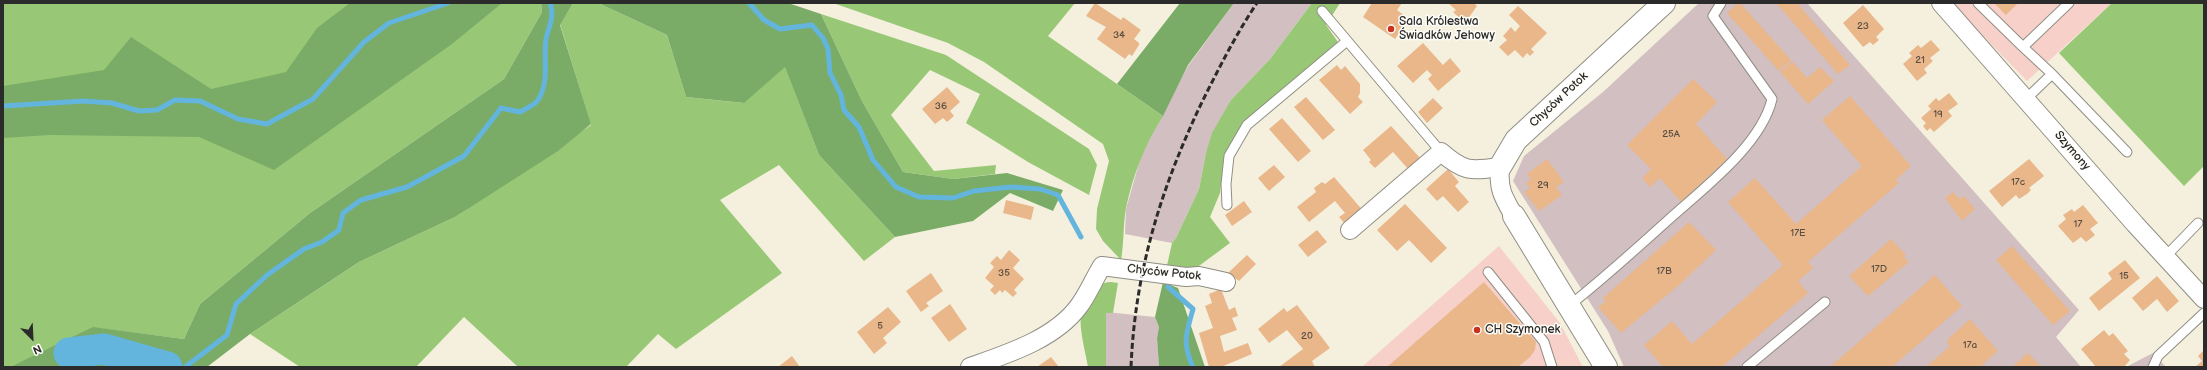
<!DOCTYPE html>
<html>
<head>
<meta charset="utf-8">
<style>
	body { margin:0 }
	#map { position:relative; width:2207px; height:370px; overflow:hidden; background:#f4f0dd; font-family:"Balsamiq Sans",sans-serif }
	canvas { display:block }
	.frame { position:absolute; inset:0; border:4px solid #2b2b2b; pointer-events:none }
	.north { position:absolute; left:12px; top:318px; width:40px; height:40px; -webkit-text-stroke:3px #fdfcf7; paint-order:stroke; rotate:156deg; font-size:11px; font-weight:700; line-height:16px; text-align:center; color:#2b2b2b }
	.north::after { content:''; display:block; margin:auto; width:14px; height:18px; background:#2b2b2b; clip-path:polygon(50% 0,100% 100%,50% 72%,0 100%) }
</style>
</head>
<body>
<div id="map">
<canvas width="2207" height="370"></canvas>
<div class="frame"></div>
<div class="north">N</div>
</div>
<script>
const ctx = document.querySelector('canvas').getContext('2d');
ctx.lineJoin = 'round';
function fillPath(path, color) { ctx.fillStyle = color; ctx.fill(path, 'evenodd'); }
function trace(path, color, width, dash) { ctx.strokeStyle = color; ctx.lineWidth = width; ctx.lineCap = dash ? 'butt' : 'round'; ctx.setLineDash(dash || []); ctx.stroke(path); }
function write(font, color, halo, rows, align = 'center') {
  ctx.font = font + ' "Balsamiq Sans",sans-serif'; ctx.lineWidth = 3; ctx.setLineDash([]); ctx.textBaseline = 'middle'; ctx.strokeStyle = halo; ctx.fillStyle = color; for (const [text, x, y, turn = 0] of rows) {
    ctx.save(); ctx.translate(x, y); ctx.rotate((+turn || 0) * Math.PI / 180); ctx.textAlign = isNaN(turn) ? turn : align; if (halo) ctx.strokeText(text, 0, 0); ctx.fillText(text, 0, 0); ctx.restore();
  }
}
fillPath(new Path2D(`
	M1951,3H2112L2027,81Z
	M1499,246L1560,323L1583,367H1362Z`), '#f7d1c9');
fillPath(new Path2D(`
	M1234,3H1312L1270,59L1231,100L1206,153L1199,189L1176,238L1172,243L1125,234L1126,209L1143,149L1188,66Z
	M1699,3H1807L2079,310L2056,337L2081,367H1624L1608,331L1513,181L1524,156L1603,92Z
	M1106,312L1155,317L1159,327L1157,338L1159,367H1106Z
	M2153,353L2166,367H2126Z`), '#d2bfc1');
fillPath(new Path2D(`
	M3,3H541L542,12L504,79L310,213L200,304L184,339L97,328L10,367H3Z
	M573,3H598L667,35L686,97L743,103L785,66L819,155L895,237L864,261L779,165L720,200L782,273L676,349L658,334L626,367H518L464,317L416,367H300L250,334L359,262L455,217L591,125L560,24Z
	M833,3H1075L1048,36L1163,116C1145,144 1133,175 1126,208C1123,225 1124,243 1121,260L1103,241L1096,229L1097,209L1109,161L1103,144L984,62L948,43Z
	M1312,3H1340L1326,25L1338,42L1242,124L1225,153L1220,193L1210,217L1230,243L1188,274L1166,270L1172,243L1176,238L1199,189L1206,153L1212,133L1231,100L1270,59Z
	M2112,3H2204V166L2184,186L2059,53Z
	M821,14L946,55L1089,149L1097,165L1089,195L1028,162L966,123L980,94L930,70L891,115L934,171L996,165L995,174L953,179L903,172L862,101Z
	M1111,282L1118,283L1113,313H1106V367H1088C1086,354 1079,329 1081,317C1084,300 1092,283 1111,282Z`), '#98c876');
fillPath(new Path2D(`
	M350,3H502L452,44L274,170L199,137L50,135L3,138V86L104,70L131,37L211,89L286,72L317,28Z
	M541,3H573L560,25L591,124L558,151L455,217L359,262L250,334L207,367H10L93,327L184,339L200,304L310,213L504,79L542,12Z
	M598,3H788L821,14L862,101L903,172L953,179L1007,173L1063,190L1053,211L1010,193L973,221L895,237L819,155L785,67L744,103L686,97L667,35Z
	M1180,3H1234L1188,65L1163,116L1117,84Z
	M1163,282L1178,288L1205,367H1159L1157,338L1159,327L1155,317Z`), '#7aac67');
trace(new Path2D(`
	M749,3L764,20L780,29L812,25L823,38L828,49L830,73L841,95L844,110L859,127L873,160L896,187L919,197L953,198L974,191L1011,187L1040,189L1058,195L1081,237
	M3,106L84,101L112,103L139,111L157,110L175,100L200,101L238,119L267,124L313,99L364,42L389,23L448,3
	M1168,287L1193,309C1186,334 1182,343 1193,367
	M185,367L227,335L236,304L267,275L304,249L322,242L339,230L343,213L361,200L407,187L464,156L501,108L520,112C525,109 535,105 538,100C550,81 543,60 546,39C549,26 555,16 550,3`), '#63b5de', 5);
trace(new Path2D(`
	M69,353L104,349L167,367`), '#63b5de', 31);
fillPath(new Path2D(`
	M1095,3L1121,20L1123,17L1141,30L1134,39L1139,43V45L1132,56L1129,54L1125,59L1097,39L1106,27L1086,16Z
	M1372,3H1402L1397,10L1409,19L1395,39L1363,17Z
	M1448,3H1474L1477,6L1465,23L1453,12L1456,10Z
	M1738,3H1740L1791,60L1779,71L1727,13Z
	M1776,3H1797L1850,65L1838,74Z
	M1994,3H2018L2006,15Z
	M1863,5L1884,29L1876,37L1879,40L1873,45L1870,42L1863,47L1843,23Z
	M1518,6L1547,33L1531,49L1534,52L1530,56L1527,53L1523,58L1515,50L1508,56L1499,47L1507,40L1503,36L1511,27L1515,32L1520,26L1509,15Z
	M1931,40L1940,50L1930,58L1933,61L1924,69L1927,73L1917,81L1903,64L1912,56L1909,53L1918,45L1921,48Z
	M1423,43L1443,65L1450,58L1461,71L1438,91L1428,79L1432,75L1427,70L1413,83L1397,66Z
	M1792,61L1807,78L1820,67L1834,81L1808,104L1780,72Z
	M1337,65L1341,70L1345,66L1360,84V93L1358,97L1363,102L1350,114L1319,80Z
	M1693,79L1717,102L1696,124L1727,159L1681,202L1660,178L1650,187L1642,178L1651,169L1627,145Z
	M947,87L960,102L950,111L954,116L947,122L943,118L935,124L922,109Z
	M1949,93L1958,104L1948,111L1952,116L1934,132L1930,128L1927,131L1923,126L1926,123L1921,118L1931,109L1928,106L1936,98L1939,101Z
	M1850,96L1911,166L1896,180L1899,183L1808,262L1813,268L1798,281L1808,293L1722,367H1663L1644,345L1672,321L1692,344L1783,265L1728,202L1755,178L1796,224L1862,166L1822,120Z
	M1306,97L1335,130L1323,140L1294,107Z
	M1433,98L1443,108L1427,123L1418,112Z
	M1282,118L1311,151L1298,162L1269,129Z
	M1391,126L1421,159L1409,170L1393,152L1375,168L1369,162L1371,160L1363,150Z
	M1547,159L1564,182L1556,187L1562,195L1539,211L1524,192L1530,188L1526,183L1531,179L1527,174Z
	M2029,159L2044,176L2029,188L2031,190L2027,194L2019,199L2016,195L2002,207L1989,191Z
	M1274,165L1285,177L1269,191L1258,178Z
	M1448,169L1459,182L1455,186L1469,202L1458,212L1443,196L1437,201L1426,189Z
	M1334,177L1365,213L1346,225L1339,217L1345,213L1335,201L1309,222L1297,207L1316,192L1314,188L1322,182L1325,184Z
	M1953,192L1960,199L1964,196L1975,209L1962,221L1945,198Z
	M1006,200L1034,207L1031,220L1003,213Z
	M1244,201L1252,212L1232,226L1225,215Z
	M1405,204L1447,248L1431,263L1409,240L1397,251L1377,230Z
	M2083,205L2098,223L2090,229L2095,235L2086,242L2081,237L2073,243L2058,226L2066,219L2063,215L2072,209L2074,212Z
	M1689,222L1716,250L1678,286L1621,333L1598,307L1606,301L1603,298Z
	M1317,230L1327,242L1308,257L1298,245Z
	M1891,239L1906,255L1904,257L1909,262L1868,296L1849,276Z
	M2012,246L2070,311L2053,325L1996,260Z
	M1009,250L1020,260L1013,268L1024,279L1014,290L1017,293L1013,297L1005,290L1002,293L1000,290L995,295L990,290L994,286L985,278L994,267L990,263L997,256L1001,260Z
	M1247,255L1256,264L1239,281L1228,273Z
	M2125,260L2140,278L2099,311L2089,298L2112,279L2108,273Z
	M931,273L943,291L926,303L929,306L921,312L906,291Z
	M1935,275L1962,306L1892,367H1830Z
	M2157,276L2179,301L2167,312L2157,299L2143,311L2132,298Z
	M1484,282L1536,342L1535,350L1530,357L1518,367H1387Z
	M1221,289L1229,310L1235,307L1238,316L1232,318L1237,330L1220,336L1224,352L1248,343L1252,354L1221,367H1209L1199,333L1213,328L1205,306L1212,303L1209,294Z
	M950,304L967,329L949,342L931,318Z
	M1297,305L1330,348L1312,361L1315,367H1279L1303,349L1287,330L1269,343L1258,329L1284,308L1287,312Z
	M888,307L901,322L883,338L887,343L874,354L857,332Z
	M1970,319L1998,351L1980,367H1926L1950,346L1947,343L1949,338Z
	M2104,330L2109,336L2113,333L2128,351L2124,354L2130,360L2124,367H2096L2081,349Z
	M2204,350V367H2195L2202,361L2198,356Z
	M2028,353L2041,367H2012Z
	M792,356L800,367H778Z
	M1051,357L1059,367H1037Z`), '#e9b78a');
const lane = new Path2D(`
	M1978,3L2023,47L2069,3
	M1322,11L1441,152
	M2023,47L2052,74L2025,100
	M2052,74L2127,152
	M1227,205L1226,184L1229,156L1247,125L1347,41
	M2166,256L2198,223
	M1488,272L1544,342L1552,367
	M1570,305C1603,279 1635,250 1666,222C1701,190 1761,146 1772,99L1713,16L1721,3
	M1747,367L1825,302
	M2153,367L2158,356L2204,313`);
const street = new Path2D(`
	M1941,3L2135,224L2204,299
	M1350,230L1441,152C1464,172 1470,171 1500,167C1498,189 1503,197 1514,216
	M970,367C1007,354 1055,339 1079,306C1088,294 1094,279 1102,266L1186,277L1199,276L1226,282`);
const secondary = new Path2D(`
	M1500,167L1516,140L1664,3
	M1514,216L1606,367`);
trace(lane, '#908e84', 11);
trace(street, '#908e84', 20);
trace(secondary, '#908e84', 24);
trace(lane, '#fff', 9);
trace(street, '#fff', 18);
trace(secondary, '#fff', 22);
trace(new Path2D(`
	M1131,367C1135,271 1161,188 1202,102C1219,68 1236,34 1257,3`), '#2b2b2b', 3, [6, 3]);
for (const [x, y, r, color] of [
	[1391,29,4,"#c8321e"],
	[1477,330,4,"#c8321e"]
]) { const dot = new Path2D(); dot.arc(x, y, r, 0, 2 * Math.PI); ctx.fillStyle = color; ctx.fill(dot); trace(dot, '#fdfcf7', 1.5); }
write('10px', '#5a4e43', null, [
	["23",1863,26],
	["34",1119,35],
	["21",1920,60],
	["36",941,106],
	["19",1938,114],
	["25A",1671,134],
	["17c",2018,182],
	["29",1543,185],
	["17",2078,224],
	["17E",1798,233],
	["17D",1879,269],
	["17B",1664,271],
	["35",1004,273],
	["15",2124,276],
	["5",880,326],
	["20",1307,336],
	["17a",1970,345]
]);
write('12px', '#2b2b2b', '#fdfcf7', [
	["Sala Królestwa",1399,22],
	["Świadków Jehowy",1399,36],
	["CH Szymonek",1485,330]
], 'left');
write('12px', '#2b2b2b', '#fdfcf7', [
	["Chyców Potok",1559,100,-43],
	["Szymony",2072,151,49],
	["Chyców Potok",1164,273,6]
]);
</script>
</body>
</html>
